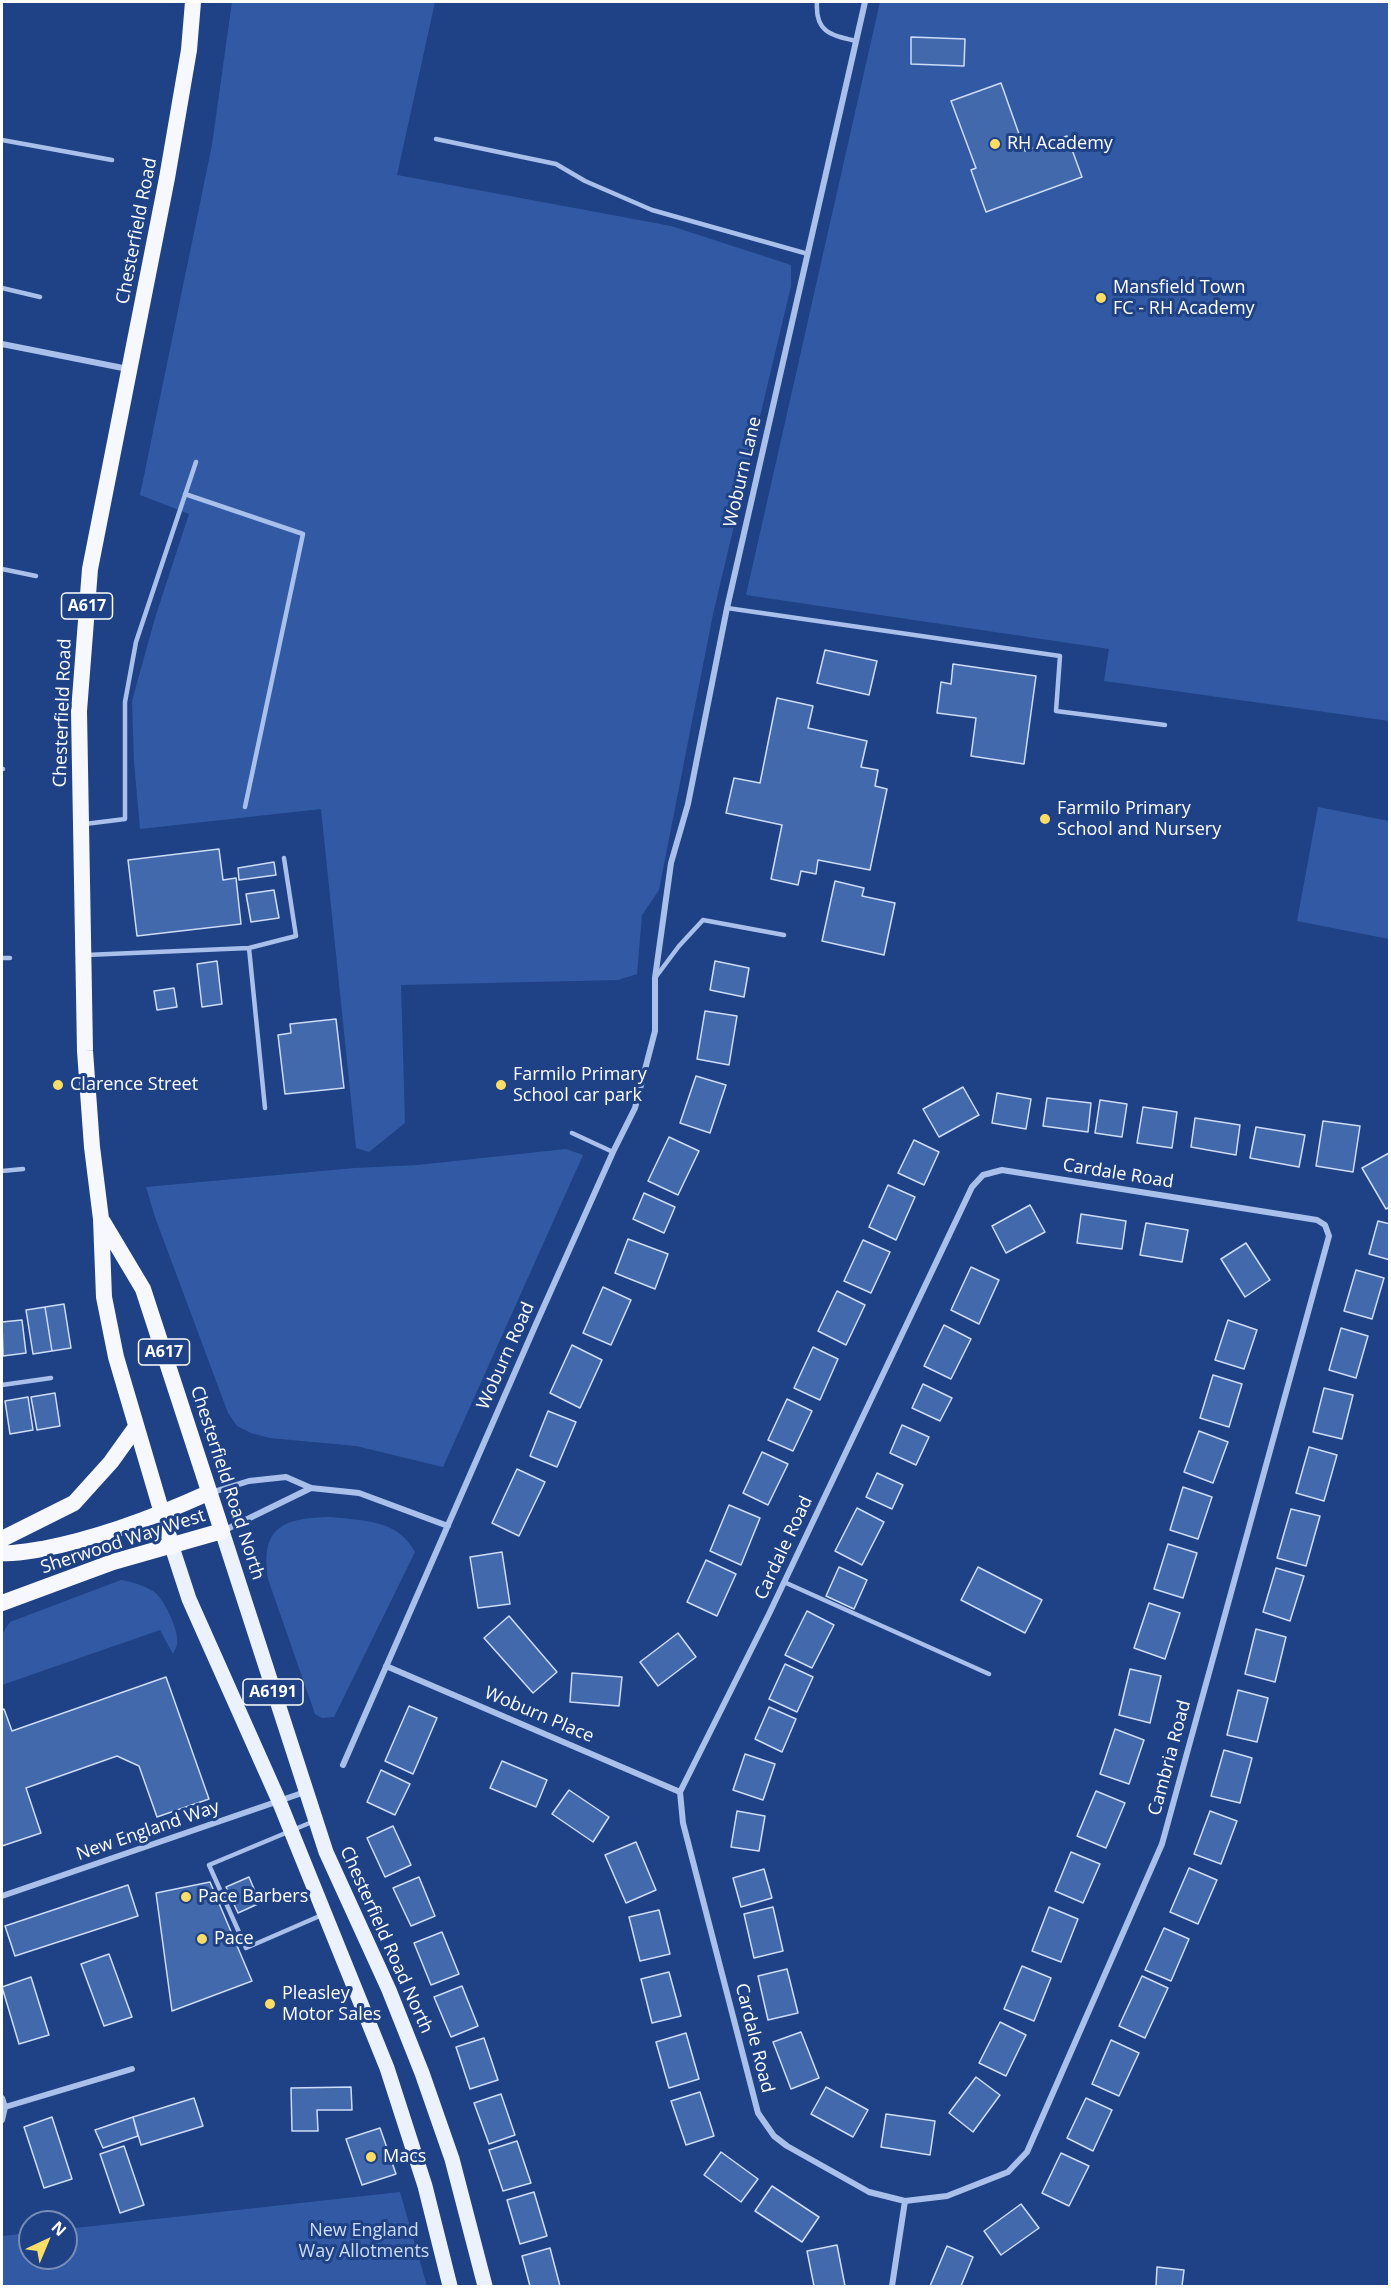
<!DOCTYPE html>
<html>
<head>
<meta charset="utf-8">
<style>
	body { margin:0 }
	#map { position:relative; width:1391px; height:2288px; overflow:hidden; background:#1f4286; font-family:"Open Sans",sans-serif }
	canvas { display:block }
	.frame { position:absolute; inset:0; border:3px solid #fff; pointer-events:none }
	.north { position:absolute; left:18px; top:2210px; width:60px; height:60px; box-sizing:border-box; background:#1f4286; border:2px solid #798eb6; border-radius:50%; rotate:44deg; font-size:16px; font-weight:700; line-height:24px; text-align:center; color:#fff }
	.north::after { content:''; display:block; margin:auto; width:21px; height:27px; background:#f9dd67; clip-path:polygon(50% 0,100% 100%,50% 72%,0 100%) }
</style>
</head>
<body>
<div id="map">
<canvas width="1391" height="2288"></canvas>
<div class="frame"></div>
<div class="north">N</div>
</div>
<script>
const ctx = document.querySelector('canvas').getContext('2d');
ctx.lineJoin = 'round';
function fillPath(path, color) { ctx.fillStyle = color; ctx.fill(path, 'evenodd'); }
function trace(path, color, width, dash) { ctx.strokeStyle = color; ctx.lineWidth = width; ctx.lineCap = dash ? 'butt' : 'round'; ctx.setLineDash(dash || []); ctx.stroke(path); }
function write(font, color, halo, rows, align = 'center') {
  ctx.font = font + ' "Open Sans",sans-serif'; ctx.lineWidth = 6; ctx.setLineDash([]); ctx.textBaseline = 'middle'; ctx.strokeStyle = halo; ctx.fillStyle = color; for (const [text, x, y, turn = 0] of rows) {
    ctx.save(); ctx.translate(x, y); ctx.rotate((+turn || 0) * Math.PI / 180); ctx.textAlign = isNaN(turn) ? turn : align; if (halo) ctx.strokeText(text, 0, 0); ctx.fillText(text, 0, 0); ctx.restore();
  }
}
fillPath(new Path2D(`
	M232,2H435L397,175L671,226L791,265V286L713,614L659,890L642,915L637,974L618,980L401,985L405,1123L369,1152L356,1148L321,809L140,829L134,762L132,701L155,618L189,514L140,495L212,145Z
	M880,2H1389V721L1104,681L1109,649L746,595Z
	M1318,807L1389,821V939L1297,921Z
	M566,1149L583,1155L443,1467L356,1446L270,1438L251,1433L237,1426L228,1413L155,1217L146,1187L355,1168L418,1165Z
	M331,1517C364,1521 397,1519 415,1552L334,1717L322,1718L315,1714L268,1579C260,1526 284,1518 331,1517Z
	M121,1580C132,1582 143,1585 153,1591C164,1598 180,1632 177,1645C176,1648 174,1651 173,1654L160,1630L2,1685V1634L10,1622Z
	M400,2192L427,2286H2L3,2236L30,2233V2258H66V2229Z`), '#325aa4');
const building = new Path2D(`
	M911,37L965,39L964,66L911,64Z
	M1001,83L1025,151L1067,136L1082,177L986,212L971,170L976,168L951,101Z
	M825,650L877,661L869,695L817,683Z
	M953,664L1036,676L1024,764L971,756L976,718L937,713L941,682L951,684Z
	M777,698L813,706L808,728L867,741L861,767L878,770L875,786L887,789L870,870L818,860L816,874L801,871L798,885L771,879L782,825L726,813L734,778L760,783Z
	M219,849L223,880L236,878L241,924L137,936L128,860Z
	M274,862L276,875L239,880L238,868Z
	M835,881L864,888L862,896L895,903L884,955L822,941Z
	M274,890L279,918L251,922L246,894Z
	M217,961L222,1004L202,1007L197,964Z
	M715,961L749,968L744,997L710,990Z
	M174,988L177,1007L157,1010L154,991Z
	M705,1011L737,1016L729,1065L697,1059Z
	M336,1019L344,1088L285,1094L278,1035L291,1033L290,1024Z
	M696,1076L726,1085L710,1133L680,1123Z
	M963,1087L979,1115L939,1137L923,1109Z
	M997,1093L1031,1099L1026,1129L992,1123Z
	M1047,1098L1091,1103L1088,1132L1043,1126Z
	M1100,1100L1127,1104L1122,1137L1095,1133Z
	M1143,1107L1177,1112L1172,1148L1137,1143Z
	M1195,1118L1240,1125L1236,1155L1191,1147Z
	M1323,1121L1360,1126L1353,1172L1316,1166Z
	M1256,1127L1305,1135L1299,1167L1250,1158Z
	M669,1137L699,1151L678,1195L648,1181Z
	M914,1140L939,1152L924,1185L898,1173Z
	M1389,1153L1390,1207L1386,1209L1362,1168Z
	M888,1185L915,1197L896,1240L869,1227Z
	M644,1193L675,1207L664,1233L633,1219Z
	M1030,1205L1045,1232L1006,1253L992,1226Z
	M1081,1214L1126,1221L1122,1249L1077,1243Z
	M1378,1221L1390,1224V1260L1369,1254Z
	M1146,1223L1188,1230L1182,1262L1140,1255Z
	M628,1239L668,1254L655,1289L615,1273Z
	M863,1240L890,1252L871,1293L844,1281Z
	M1246,1243L1270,1280L1245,1297L1221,1259Z
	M971,1267L999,1280L979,1324L951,1310Z
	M1356,1270L1384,1278L1372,1319L1344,1311Z
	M603,1287L631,1300L611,1345L583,1333Z
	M837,1291L865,1305L846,1345L818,1331Z
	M64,1304L71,1348L52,1351L45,1307Z
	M45,1307L52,1351L33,1354L26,1310Z
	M22,1320L26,1353L3,1356L2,1322Z
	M1228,1320L1257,1330L1244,1369L1215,1360Z
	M944,1325L971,1339L951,1379L924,1366Z
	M1341,1328L1368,1336L1356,1378L1329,1370Z
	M572,1345L602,1360L580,1408L550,1393Z
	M813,1347L838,1359L820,1400L794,1388Z
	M1213,1375L1242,1384L1229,1427L1200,1418Z
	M923,1384L952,1398L940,1421L912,1408Z
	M1324,1388L1353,1395L1342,1439L1313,1432Z
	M55,1393L60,1426L37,1430L31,1397Z
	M28,1397L33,1430L10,1434L5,1401Z
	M787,1399L812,1411L793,1451L768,1440Z
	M548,1411L576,1422L557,1467L530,1456Z
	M902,1425L929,1437L916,1465L890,1453Z
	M1199,1431L1228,1442L1213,1483L1184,1472Z
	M1309,1447L1337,1455L1324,1501L1296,1493Z
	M762,1452L788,1464L768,1505L743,1493Z
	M517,1469L545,1482L519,1536L492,1523Z
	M877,1473L903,1485L892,1509L866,1497Z
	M1183,1487L1212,1497L1198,1539L1170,1530Z
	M729,1505L760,1518L741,1565L710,1551Z
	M857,1508L884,1522L862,1565L835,1551Z
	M1291,1509L1320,1516L1306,1566L1277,1558Z
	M1168,1544L1197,1553L1183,1598L1154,1589Z
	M502,1552L510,1604L478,1608L470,1557Z
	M706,1560L736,1574L717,1616L687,1602Z
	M839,1567L867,1580L854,1609L826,1596Z
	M978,1567L1042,1600L1025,1633L961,1600Z
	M1276,1568L1304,1576L1290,1621L1263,1612Z
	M1149,1603L1180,1613L1165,1659L1134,1648Z
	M807,1611L834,1625L812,1668L785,1655Z
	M509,1616L557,1672L533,1693L484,1638Z
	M1256,1629L1286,1637L1275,1682L1245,1674Z
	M678,1633L696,1657L658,1686L640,1662Z
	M785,1664L813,1677L797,1712L769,1699Z
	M1130,1669L1161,1676L1150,1723L1119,1715Z
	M572,1673L622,1677L619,1706L570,1702Z
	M166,1677L209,1799L157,1817L139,1766L117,1756L26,1788L41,1833L2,1846V1710L4,1709L12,1731Z
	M1238,1690L1268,1698L1257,1742L1227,1735Z
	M409,1706L437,1718L413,1774L385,1761Z
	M769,1707L796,1719L782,1752L755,1739Z
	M1115,1729L1144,1740L1129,1784L1100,1774Z
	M1224,1750L1252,1758L1240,1803L1211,1796Z
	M745,1754L775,1764L763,1800L733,1790Z
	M502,1761L547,1780L536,1807L490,1788Z
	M381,1770L410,1784L395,1815L367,1802Z
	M569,1790L609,1817L593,1842L552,1814Z
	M1096,1791L1125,1803L1106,1848L1077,1836Z
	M737,1811L765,1816L759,1851L731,1847Z
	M1210,1811L1237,1821L1221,1864L1194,1854Z
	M393,1826L411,1865L385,1877L367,1838Z
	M636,1842L656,1890L626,1903L605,1855Z
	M1071,1852L1100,1864L1083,1903L1055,1891Z
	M1189,1868L1217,1880L1198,1924L1170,1912Z
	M764,1869L772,1898L741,1907L733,1878Z
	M249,1877L260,1903L238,1913L226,1887Z
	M419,1877L435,1916L411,1926L393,1888Z
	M210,1882L252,1981L172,2011L156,1893Z
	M128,1885L138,1916L15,1956L5,1926Z
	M773,1907L783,1951L754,1958L744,1914Z
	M1049,1907L1078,1919L1061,1962L1032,1951Z
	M659,1910L670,1954L640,1961L629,1917Z
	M1164,1928L1189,1939L1171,1981L1145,1970Z
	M442,1932L459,1974L431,1985L414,1943Z
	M109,1954L132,2017L104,2026L81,1964Z
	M1022,1966L1051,1978L1034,2021L1004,2009Z
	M787,1969L798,2013L768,2020L758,1976Z
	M669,1972L681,2016L652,2023L641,1979Z
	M1142,1976L1168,1988L1145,2038L1119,2026Z
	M31,1977L49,2035L19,2044L2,1987Z
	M462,1986L478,2026L451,2037L434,1997Z
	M1000,2022L1026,2035L1006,2076L979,2063Z
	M801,2032L819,2078L791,2089L773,2042Z
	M686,2033L699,2079L669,2088L656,2042Z
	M484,2038L498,2080L470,2089L456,2047Z
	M1111,2040L1139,2053L1119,2096L1092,2084Z
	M976,2077L1000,2095L973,2132L949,2113Z
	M351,2087L352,2110H317L318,2131H292L291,2088Z
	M826,2087L868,2110L853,2137L811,2114Z
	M700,2092L714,2136L686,2145L671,2101Z
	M501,2094L515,2135L489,2144L474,2103Z
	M194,2098L203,2126L141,2145L133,2117Z
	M1086,2098L1112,2110L1093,2151L1067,2138Z
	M886,2114L935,2121L930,2155L881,2147Z
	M52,2117L72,2179L44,2188L24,2127Z
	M133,2117L138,2136L103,2148L95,2130Z
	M380,2128L396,2174L362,2185L346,2139Z
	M517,2141L531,2183L503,2191L489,2150Z
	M124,2146L144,2205L120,2213L100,2154Z
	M721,2152L758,2179L741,2202L704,2175Z
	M1061,2153L1089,2166L1069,2206L1042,2193Z
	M772,2186L819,2217L802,2242L755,2211Z
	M534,2192L547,2236L520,2244L507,2200Z
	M1021,2204L1039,2228L1001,2255L984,2231Z
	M837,2245L845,2286H814L807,2251Z
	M947,2246L973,2257L961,2286H930Z
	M550,2248L560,2286H530L522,2256Z
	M1157,2267L1184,2270L1182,2286H1156Z`);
fillPath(building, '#4369ad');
trace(building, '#cddcf8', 1.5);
trace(new Path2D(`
	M817,2C815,32 830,35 856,41
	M436,139L556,164L585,181L652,210L808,254
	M2,140L112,160
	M2,288L40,297
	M185,494L303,534L245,807
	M2,569L36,576
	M727,608L1060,656L1056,711L1165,725
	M2,769H3
	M85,824L125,819V702L136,642L196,462
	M249,948L265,1108
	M86,955L249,948L296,936L284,858
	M2,958H10
	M655,978L679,946L703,920L784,935
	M572,1133L613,1152
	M2,1171L23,1169
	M2,1385L51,1378
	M784,1582L989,1674
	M312,1822L209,1865L246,1948L322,1915`), '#a8c0ea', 4.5);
trace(new Path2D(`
	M2,344L128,369
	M1002,1170L1317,1220L1325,1225L1329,1236L1162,1844L1027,2152L1008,2172L947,2196L905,2201L869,2192L787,2146L774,2136L758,2113L683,1823L680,1792L769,1614L972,1187L983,1175Z
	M210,1493L249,1481L286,1477L311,1488L359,1493L448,1526
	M223,1531L311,1488
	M386,1666L680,1792
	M343,1765L536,1324L613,1152L635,1108L655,1031V978L671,863L688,804L727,608L865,2
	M2,1896L305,1792
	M2,2098L5,2107L2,2120
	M5,2107L132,2069
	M892,2286L905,2201`), '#a8c0ea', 6);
trace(new Path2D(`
	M222,1531L326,1852L389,1990L422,2073L452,2159L485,2286
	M172,1547L189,1599L279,1801L387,2068L425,2186L450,2286`), '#ecf1fe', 15);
trace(new Path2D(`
	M2,1539L74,1503L111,1462L136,1427
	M172,1547L116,1357L104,1297L101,1219L92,1147L85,1051L79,711L90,569L167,178L189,50L193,2
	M2,1553C16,1554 29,1551 42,1549C100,1538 155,1517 208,1493
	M2,1603L113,1562L222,1531L143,1289L103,1222`), '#f6f8fe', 16);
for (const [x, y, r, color] of [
	[995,144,6,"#f9dd67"],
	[1101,298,6,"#f9dd67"],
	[1045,819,6,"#f9dd67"],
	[58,1085,6,"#f9dd67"],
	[501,1085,6,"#f9dd67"],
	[186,1897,6,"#f9dd67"],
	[202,1939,6,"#f9dd67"],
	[270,2004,6,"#f9dd67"],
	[371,2157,6,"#f9dd67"]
]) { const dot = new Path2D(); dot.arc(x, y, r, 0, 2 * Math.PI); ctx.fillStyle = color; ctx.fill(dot); trace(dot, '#1f4286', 2); }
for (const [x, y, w] of [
	[87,606,51],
	[164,1352,51],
	[273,1692,60]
]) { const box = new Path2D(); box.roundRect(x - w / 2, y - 13, w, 26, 4.5); ctx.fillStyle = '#1f4286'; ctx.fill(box); trace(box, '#fff', 1.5); }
write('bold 16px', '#fff', null, [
	["A617",87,606],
	["A617",164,1352],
	["A6191",273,1692]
]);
write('18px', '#fff', '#1f4286', [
	["RH Academy",1007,144],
	["Mansfield Town",1113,288],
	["FC - RH Academy",1113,309],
	["Farmilo Primary",1057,809],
	["School and Nursery",1057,830],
	["Farmilo Primary",513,1075],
	["School car park",513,1096],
	["Clarence Street",70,1085],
	["Pace Barbers",198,1897],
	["Pace",214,1939],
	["Pleasley",282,1994],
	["Motor Sales",282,2015],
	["Macs",383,2157]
], 'left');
write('18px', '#fff', '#1f4286', [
	["Chesterfield Road",137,231,-79],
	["Woburn Lane",743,472,-77],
	["Chesterfield Road",63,713,-88],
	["Cardale Road",1118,1174,9],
	["Woburn Road",506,1356,-66],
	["Chesterfield Road North",227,1483,72],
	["Sherwood Way West",123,1542,-18],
	["Cardale Road",784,1548,-65],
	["Woburn Place",539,1715,23],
	["Cambria Road",1170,1758,-75],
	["New England Way",148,1831,-19],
	["Chesterfield Road North",386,1940,66],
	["Cardale Road",754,2038,76]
]);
write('18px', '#cddcf8', '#1f4286', [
	["New England",364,2231],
	["Way Allotments",364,2252]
]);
</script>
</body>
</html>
